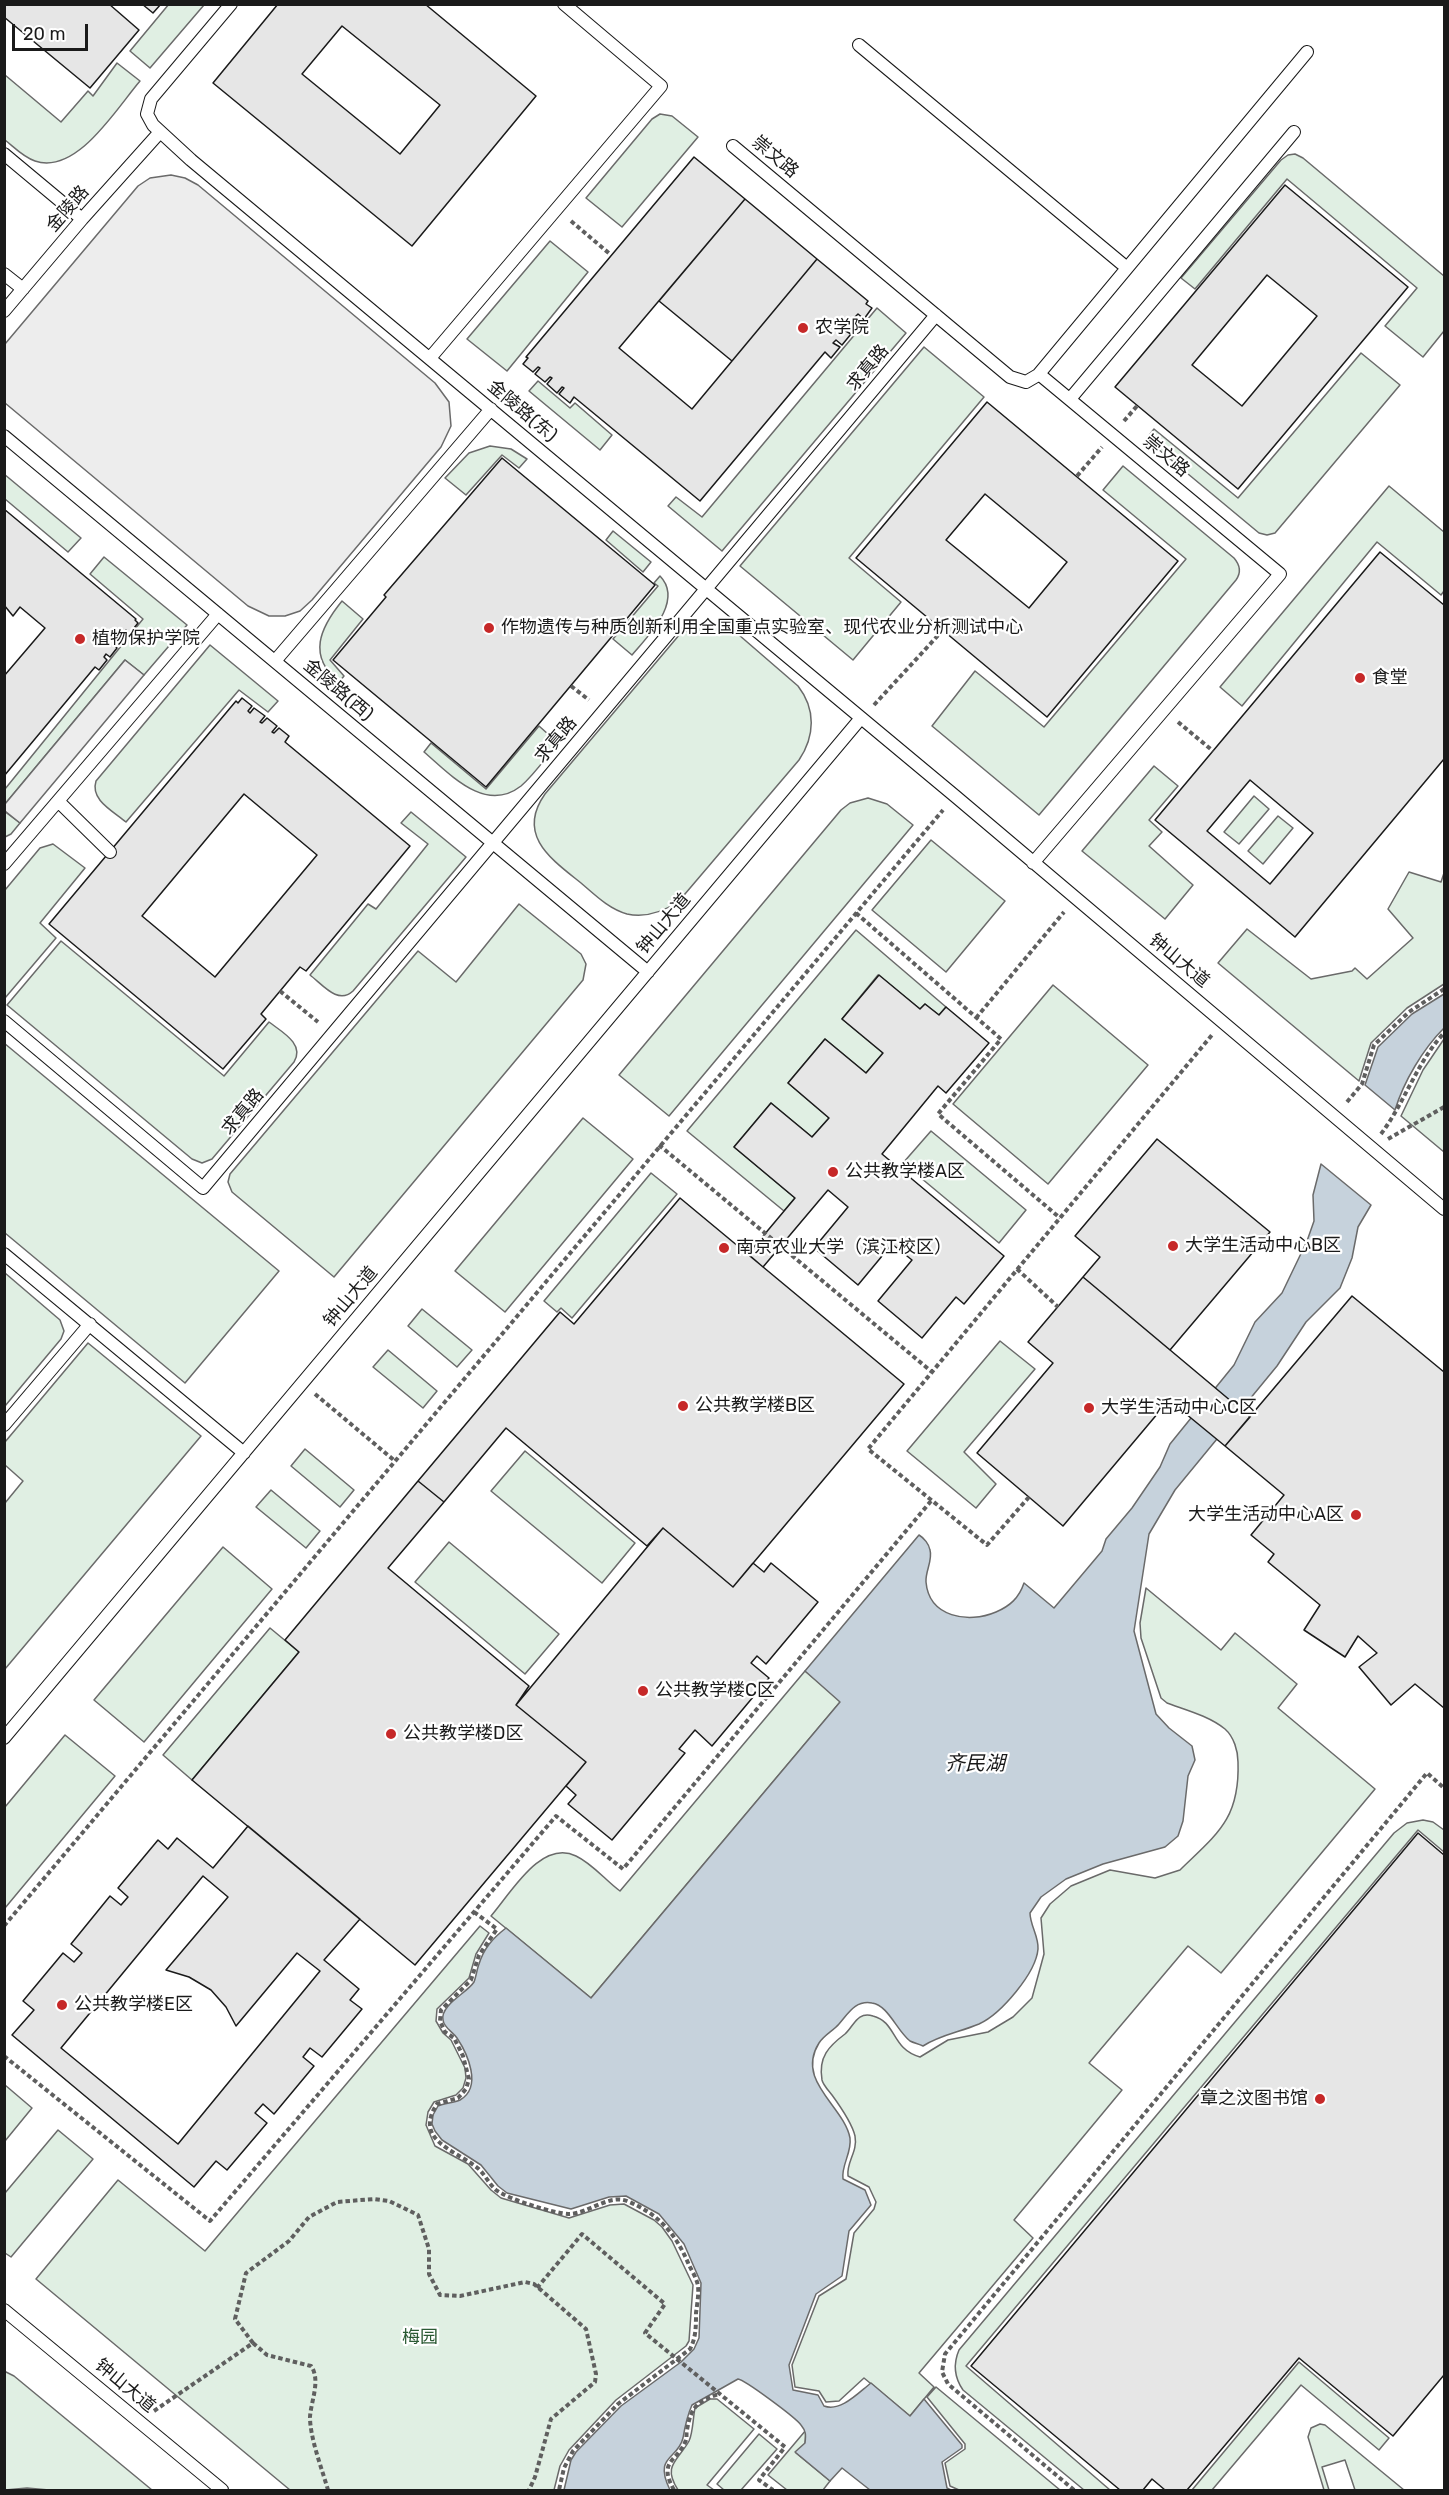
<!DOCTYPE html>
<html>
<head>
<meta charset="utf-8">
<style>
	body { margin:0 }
	#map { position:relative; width:1449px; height:2495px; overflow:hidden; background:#fff; font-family:Rubik,sans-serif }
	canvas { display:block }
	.frame { position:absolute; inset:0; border:6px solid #1a1a1a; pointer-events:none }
	.scale { position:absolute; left:12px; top:24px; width:76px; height:27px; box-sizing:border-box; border:3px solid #1a1a1a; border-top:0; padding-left:8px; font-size:18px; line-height:21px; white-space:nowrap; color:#1a1a1a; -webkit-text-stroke:4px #fff; paint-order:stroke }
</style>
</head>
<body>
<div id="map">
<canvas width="1449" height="2495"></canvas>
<div class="frame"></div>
<div class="scale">20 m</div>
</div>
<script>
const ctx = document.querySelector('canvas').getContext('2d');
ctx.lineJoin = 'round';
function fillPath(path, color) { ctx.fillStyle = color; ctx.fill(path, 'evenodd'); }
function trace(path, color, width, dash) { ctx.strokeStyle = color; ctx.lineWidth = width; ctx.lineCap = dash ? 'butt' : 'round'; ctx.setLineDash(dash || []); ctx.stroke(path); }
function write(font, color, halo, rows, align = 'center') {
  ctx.font = font + ' Rubik,"Noto Sans SC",sans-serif'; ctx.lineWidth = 4.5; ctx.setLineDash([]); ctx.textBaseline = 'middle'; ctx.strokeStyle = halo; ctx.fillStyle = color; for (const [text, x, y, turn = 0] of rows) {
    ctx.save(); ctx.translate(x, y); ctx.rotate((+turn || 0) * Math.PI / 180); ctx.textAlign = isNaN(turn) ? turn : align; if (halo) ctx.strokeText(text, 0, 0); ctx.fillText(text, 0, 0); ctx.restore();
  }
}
const green = new Path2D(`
	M169,4L204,5L150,68L130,51Z
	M117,63L140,81C116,109 77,175 35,161C23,157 14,147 5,140V75L61,122L88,91L93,96Z
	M660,114L672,116L698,137L622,227L586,198L652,119Z
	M1295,154L1303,158L1444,276V331L1423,357L1385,326L1417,288L1287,179L1195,289L1181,278L1281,160L1288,155Z
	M550,241L588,272L507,371L467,339Z
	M877,308L906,333L722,551L668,506L676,497L702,517Z
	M924,347L984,397L849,558L901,602L853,660L740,566Z
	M1361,353L1400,385L1275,533L1267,535L1259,533L1146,439L1154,429L1238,498Z
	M538,381L570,408L575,403L612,435L600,450L529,391Z
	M490,446L511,449L527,459L519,468L502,455L466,495L445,478L469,453Z
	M1123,466L1234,558C1240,565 1241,573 1236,580L1039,815L932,726L975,671L1044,727L1186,559L1103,490Z
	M4,474L81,538L68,552L5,499Z
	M1389,486L1444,532V591L1441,595L1377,542L1242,706L1220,687Z
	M613,531L651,562L643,572L606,540Z
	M104,557L187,625L144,675L125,660L5,804V789L143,619L90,574Z
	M660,576C684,601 648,636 632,655L613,639L658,586L654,583Z
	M342,601L363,619L330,660L344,676L339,682C307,656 320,628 342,601Z
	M701,625L721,626L739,635L798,686C816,709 815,736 799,760L679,901C663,912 646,918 627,914C609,909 595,895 581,883C551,859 516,835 545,794L680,634Z
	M210,645L278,701L268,712L239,690L126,822C113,811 90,800 96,781Z
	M539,726L558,743C546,757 535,774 521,786C485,814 450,774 424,752L431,743L486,789Z
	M1154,766L1178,786L1149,820L1162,832L1149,846L1193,885L1165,919L1082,851Z
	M1254,796L1269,809L1239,844L1224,832Z
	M868,798L887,804L913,825L669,1116L619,1075L841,810L850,803Z
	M4,811L20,823L11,834L5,837Z
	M411,812L466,857L353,991C338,1005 323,985 310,975L368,904L376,909L428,844L401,823Z
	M1278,816L1293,828L1263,864L1248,851Z
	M931,840L1005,901L946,972L872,910Z
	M53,844L85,868L40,923L56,938L5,998V890L40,848Z
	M1409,872L1441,882L1444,873V984L1407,1008L1371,1043L1359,1081L1218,963L1247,929L1311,979L1352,971L1355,968L1367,979L1413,938L1388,909Z
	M519,904L581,954L586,964L583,980L334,1277L232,1192L228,1182L230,1174L418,951L456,982Z
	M856,930L946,1007L939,1015L925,1004L920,1009L878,975L842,1019L883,1053L866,1073L825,1039L788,1083L829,1118L812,1137L771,1103L734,1147L795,1198L784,1211L687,1131Z
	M61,941L224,1076L269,1022C282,1032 305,1044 294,1062L212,1159L202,1163L192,1159L7,1005Z
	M1053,985L1148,1065L1048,1184L953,1104Z
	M1444,1039V1152L1401,1116L1423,1070Z
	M4,1043L279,1271L185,1383L5,1233Z
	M583,1118L633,1159L505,1312L455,1271Z
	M931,1131L1026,1210L999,1243L903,1163Z
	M651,1173L677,1194L572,1318L561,1308L557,1312L544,1301Z
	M5,1273L60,1320L64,1331L61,1339L5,1406Z
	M422,1309L472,1350L457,1367L408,1326Z
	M1000,1341L1035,1369L964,1452L996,1484L976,1508L907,1451Z
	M88,1343L201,1436L5,1669V1503L23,1481L5,1465V1442Z
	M388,1350L437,1391L423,1408L373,1367Z
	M305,1449L354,1490L340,1507L291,1466Z
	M525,1451L635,1543L602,1583L491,1491Z
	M271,1490L320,1531L306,1548L256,1507Z
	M449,1542L559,1634L525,1674L415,1582Z
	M223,1547L272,1589L144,1742L94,1700Z
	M1146,1588L1221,1650L1235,1633L1297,1684L1278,1708L1375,1789L1221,1973L1188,1946L1089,2063L1122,2090L1014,2220L1033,2238L919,2373L934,2387L910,2416L864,2378L839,2401L826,2402L819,2391L795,2387L792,2365L819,2296L846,2279L854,2233L874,2209L876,2202L869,2187L848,2176C846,2162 858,2152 855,2136C852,2123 840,2106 832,2095C829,2091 823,2085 822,2080C818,2057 829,2046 845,2034C854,2026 857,2011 873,2016C897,2022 891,2049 920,2057L948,2040L988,2032L1013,2017L1032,1998L1044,1954L1041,1918L1050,1904L1071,1886L1110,1870L1155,1878L1180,1870C1217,1834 1240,1819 1238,1762C1238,1751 1234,1737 1225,1729C1209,1716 1186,1710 1167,1703L1161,1698L1141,1638L1140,1623Z
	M270,1628L299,1652L192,1780L163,1755Z
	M805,1671L841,1701L591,1998L491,1916C511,1893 541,1839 576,1856C593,1864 606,1881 620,1891Z
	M65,1735L115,1776L5,1908V1807Z
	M1423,1820L1433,1822L1444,1830V1852L1418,1830L966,2366L1110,2490H1084L963,2390C954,2377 953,2364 959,2350L1394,1833L1407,1823Z
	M480,1926L489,1933L476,1954L469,1978L437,2009L436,2021L443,2033L451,2040L465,2068L466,2078L463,2088L456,2095L434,2102L428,2112L426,2125L435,2146L468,2164L491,2190L501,2198L569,2218L610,2205L624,2204L654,2220L662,2227L672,2241L693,2285L689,2341L686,2346L616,2400L569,2450L560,2466L554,2490H290L36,2279L118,2180L205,2251Z
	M5,2085L32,2108L5,2141Z
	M58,2130L93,2159L11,2257L5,2253V2193Z
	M1299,2362L1389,2438L1379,2450L1301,2385L1212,2490H1192Z
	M4,2371L14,2376L152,2490H49L27,2488L5,2490Z
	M936,2387L1060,2490H959L950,2486L945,2463L965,2449V2444L927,2397Z
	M710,2399H717L754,2429L707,2485L714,2490H678C662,2465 678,2461 689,2441C693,2433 693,2417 695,2408Z
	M1320,2424L1325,2425L1404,2490H1355L1345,2460L1322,2467L1329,2490H1324L1308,2437L1311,2428Z
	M806,2430L805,2445L796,2453L830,2481L823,2490H787L768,2475Z
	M759,2434L777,2449L741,2490H724L717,2484Z`);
fillPath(green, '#e0efe3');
trace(green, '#6a6a6a', 1.5);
const parking = new Path2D(`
	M171,175L185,178L198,185L435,383L449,402L451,426L441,447L312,600L300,611L285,616H269L248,606L5,403V344L138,186L150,178Z
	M125,660L144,675L20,823L5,811V804Z`);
fillPath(parking, '#ededed');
trace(parking, '#6a6a6a', 1.5);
const water = new Path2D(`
	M1444,994V1028C1423,1049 1404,1081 1395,1110L1365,1085L1378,1047L1412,1014Z
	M1321,1164L1371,1205L1358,1227L1352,1258L1340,1288L1306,1322L1277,1366L1175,1490L1149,1534L1134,1631L1156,1714L1169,1728L1192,1746L1195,1760L1188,1776L1183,1821L1178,1836L1165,1847L1103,1864L1066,1879L1041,1897L1030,1913C1030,1925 1039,1937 1038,1949C1036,1973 1001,2014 979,2024C960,2032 940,2035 923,2046C919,2044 914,2043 910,2041C897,2031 888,2005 872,2003C855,2000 848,2014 839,2024C833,2031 824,2035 819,2043C795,2081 844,2106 850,2138C852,2153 841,2165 843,2179L865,2190L871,2205L849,2231L842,2276L816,2294L789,2365L793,2390L818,2395L824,2406C841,2412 858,2393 871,2383L910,2416L924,2399L962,2445V2448L942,2462L947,2488L951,2490H870L842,2468L830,2481L795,2452L805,2443C806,2435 806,2431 801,2425C795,2417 745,2380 738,2379L692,2405C687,2416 685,2426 683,2438C678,2460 653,2455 670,2490H564L571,2460L576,2452L621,2406L681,2362L694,2349L699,2338L701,2283L684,2244L659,2214L626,2196L609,2197L571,2209L507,2193L498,2186L481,2165L442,2140L435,2131L432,2124L433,2115L438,2106C445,2103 454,2103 460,2100C483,2087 467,2053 457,2038C453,2032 444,2028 443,2020C440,2005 467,1993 474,1982C476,1977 477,1969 479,1964C484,1948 493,1938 506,1928L591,1998L840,1702L805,1671L919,1535C924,1538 929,1544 930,1550C933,1560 925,1572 926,1582C929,1617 968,1624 996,1612C1010,1606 1019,1598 1024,1583L1054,1608L1102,1551L1106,1539L1132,1508L1160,1467L1170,1444L1234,1365L1255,1322L1282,1293L1307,1241L1314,1221L1313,1195Z`);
fillPath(water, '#c6d2dc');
trace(water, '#6a6a6a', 1.5);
const building = new Path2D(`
	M4,4H109L139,30L90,88L4,17Z
	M142,4H161L153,13Z
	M278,4H425L536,96L412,246L213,83ZM342,26L440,105L400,154L302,74Z
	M694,157L745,199L619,348L692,409L817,259L868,301L866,304L872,308L864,319L858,314L855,317L861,321L853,332L847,327L844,330L851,334L842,345L836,340L833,343L840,347L831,358L825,352L700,501L574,397L570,403L559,394L564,388L562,387L557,393L547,384L552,378L550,377L545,382L535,374L540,368L538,367L533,372L523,364L528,358L526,357Z
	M1285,185L1408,287L1238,489L1115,387ZM1267,275L1317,316L1242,406L1192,365Z
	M745,199L817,259L732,361L659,301Z
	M987,402L1178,561L1047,717L856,558ZM985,494L1067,562L1029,608L946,540Z
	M502,458L655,585L486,787L333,660L386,597L384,595Z
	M4,509L136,619L135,620L138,623L130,633L126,630L124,632L128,636L120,645L116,642L114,645L117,648L110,657L106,654L104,657L107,660L99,670L95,667L4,776V676L45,628L20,607L13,616L4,605Z
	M1380,552L1444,605V759L1295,937L1155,820ZM1250,780L1313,833L1270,884L1207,831Z
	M242,698L252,706L248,711L250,713L254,708L265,716L260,722L262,723L267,718L277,726L272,732L274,733L279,728L289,736L285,742L410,846L306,971L300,967L261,1014L266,1019L223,1069L49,924L236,701L238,703ZM244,794L317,855L215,977L142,916Z
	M879,975L920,1009L925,1004L939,1015L946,1007L989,1043L946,1093L938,1086L882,1154L1004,1256L964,1304L956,1297L922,1338L878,1301L912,1260L892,1244L858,1285L814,1248L848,1207L828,1190L763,1267L748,1254L795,1198L734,1147L771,1103L812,1137L829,1118L788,1083L825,1039L866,1073L883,1053L842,1019Z
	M1157,1139L1270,1232L1170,1350L1083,1277L1100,1257L1075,1236Z
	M680,1198L904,1384L733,1587L663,1528L647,1546L506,1428L444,1502L418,1481L560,1312L574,1324Z
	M1083,1277L1250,1417L1225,1446L1169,1400L1063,1526L977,1453L1053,1363L1028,1342Z
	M1352,1296L1444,1372V1708L1415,1684L1391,1705L1359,1667L1377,1653L1358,1636L1345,1657L1304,1630L1320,1605L1268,1562L1274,1554L1251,1535L1284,1495L1225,1446Z
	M418,1481L444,1502L388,1568L529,1686L516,1705L586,1762L415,1965L192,1780L299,1652L285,1640Z
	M663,1528L733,1587L753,1563L764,1572L771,1563L818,1602L766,1664L757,1656L751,1663L769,1678L712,1746L695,1730L679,1749L685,1753L612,1840L568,1804L576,1795L566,1786L586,1762L516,1705Z
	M248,1826L360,1919L324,1960L359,1989L350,2000L362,2009L322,2057L310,2048L303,2057L314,2066L274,2114L263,2104L255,2113L267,2123L227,2170L216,2161L194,2187L12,2035L34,2010L23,2001L63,1953L74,1962L82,1953L71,1944L110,1896L121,1905L128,1897L118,1888L158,1840L168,1849L177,1838L213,1868ZM203,1876L228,1897L166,1970L189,1977L211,1990L226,2007L236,2026L297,1953L320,1971L178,2144L61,2048Z
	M1418,1833L1444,1855V2375L1393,2436L1299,2358L1187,2490H1165L1152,2479L1143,2490H1120L971,2366Z`);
fillPath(building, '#e6e6e6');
trace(building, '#1a1a1a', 1.5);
const service = new Path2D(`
	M231,4L151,99L147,114L153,125L191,160L955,796L1444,1209
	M859,45L1127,268
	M733,146L1010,377L1026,382L1038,375L1307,52
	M4,154L82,219
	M4,274L23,289
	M4,311L82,219L160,132
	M430,358L661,86L564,4
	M1070,399L1294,132
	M4,436L648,972
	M275,661L491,409
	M58,801L110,852
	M1033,863L1280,574L1039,374
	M4,864L218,614
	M4,1021L203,1188L936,315
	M4,1254L244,1453
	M4,1425L90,1324
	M4,1738L861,718
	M4,2310L222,2490`);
trace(service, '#1a1a1a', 14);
trace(new Path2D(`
	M571,221L611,255
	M1124,421L1137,406
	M1077,476L1102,447
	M571,686L589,700
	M874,705L943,630
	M1178,722L1213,751
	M856,913L1001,1039L938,1114L1060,1218
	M280,991L318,1022
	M976,1018L1064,912
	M1347,1102L1362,1084L1374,1045L1409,1012L1444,989
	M1381,1134C1405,1102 1417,1062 1444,1033
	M1388,1139L1444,1107
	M659,1145L932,1372
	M1017,1269L1058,1307
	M315,1394L395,1461
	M1029,1497L987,1545L868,1449L1212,1035
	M474,1912L497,1929L479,1955L471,1980L441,2010L440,2021L445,2032L454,2038L463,2056L469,2079L466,2089L458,2098L437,2104C414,2139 452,2149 475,2166C484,2172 488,2183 496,2190C508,2199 555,2214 570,2214C589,2213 609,2194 627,2201C659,2214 676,2234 689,2265C692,2271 697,2279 698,2286C699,2294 697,2305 696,2313C696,2326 696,2338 690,2349L618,2404L573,2451L564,2468L559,2490
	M4,1926L943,810
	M4,2056L210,2221L556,1816L623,1869L931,1501
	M537,2288L582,2234L665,2304L645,2333L785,2447L759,2480L773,2490
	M253,2343L267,2355L311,2366C321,2380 311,2401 310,2417C310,2438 322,2469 328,2490
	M154,2411L253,2343L235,2319L246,2273L289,2241L309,2217L337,2202L374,2199L389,2201L418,2215L429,2249V2274L440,2295L460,2296L525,2282L534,2284L586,2329L596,2374L595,2382L551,2419L535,2477L529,2490
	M674,2490C657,2460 678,2462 686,2440C687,2437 686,2433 687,2430C691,2407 697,2401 719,2394
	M1074,2490L948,2384L942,2372L945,2354L1427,1773L1444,1788`), '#5f5f5f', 4, [4.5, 3]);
trace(service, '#fff', 12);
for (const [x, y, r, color] of [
	[803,328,6,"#c62828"],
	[489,628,6,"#c62828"],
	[80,639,6,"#c62828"],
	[1360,678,6,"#c62828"],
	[833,1172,6,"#c62828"],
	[1173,1246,6,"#c62828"],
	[724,1248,6,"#c62828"],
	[683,1406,6,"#c62828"],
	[1089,1408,6,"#c62828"],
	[1356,1515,6,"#c62828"],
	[643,1691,6,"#c62828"],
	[391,1734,6,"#c62828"],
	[62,2005,6,"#c62828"],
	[1320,2099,6,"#c62828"]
]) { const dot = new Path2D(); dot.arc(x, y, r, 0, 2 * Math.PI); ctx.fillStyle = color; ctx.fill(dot); trace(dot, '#fff', 2); }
write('18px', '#1a1a1a', '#fff', [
	["崇文路",775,157,40],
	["金陵路",68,209,-49],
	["求真路",868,368,-50],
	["金陵路(东)",522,411,40],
	["崇文路",1166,456,40],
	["金陵路(西)",338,690,40],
	["求真路",556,740,-50],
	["钟山大道",664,924,-50],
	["钟山大道",1179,961,40],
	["求真路",243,1112,-50],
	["钟山大道",351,1297,-50],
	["钟山大道",125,2386,40]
]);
write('18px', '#1a1a1a', '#fff', [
	["农学院",815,328],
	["作物遗传与种质创新利用全国重点实验室、现代农业分析测试中心",501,628],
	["植物保护学院",92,639],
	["食堂",1372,678],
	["公共教学楼A区",845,1172],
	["大学生活动中心B区",1185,1246],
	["南京农业大学（滨江校区）",736,1248],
	["公共教学楼B区",695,1406],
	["大学生活动中心C区",1101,1408],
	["大学生活动中心A区",1344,1515,"right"],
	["公共教学楼C区",655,1691],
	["公共教学楼D区",403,1734],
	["公共教学楼E区",74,2005],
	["章之汶图书馆",1308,2099,"right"]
], 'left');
write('18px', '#2b5a34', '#fff', [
	["梅园",420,2338]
]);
write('italic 20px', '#1a1a1a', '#fff', [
	["齐民湖",975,1764]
]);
</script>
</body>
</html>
